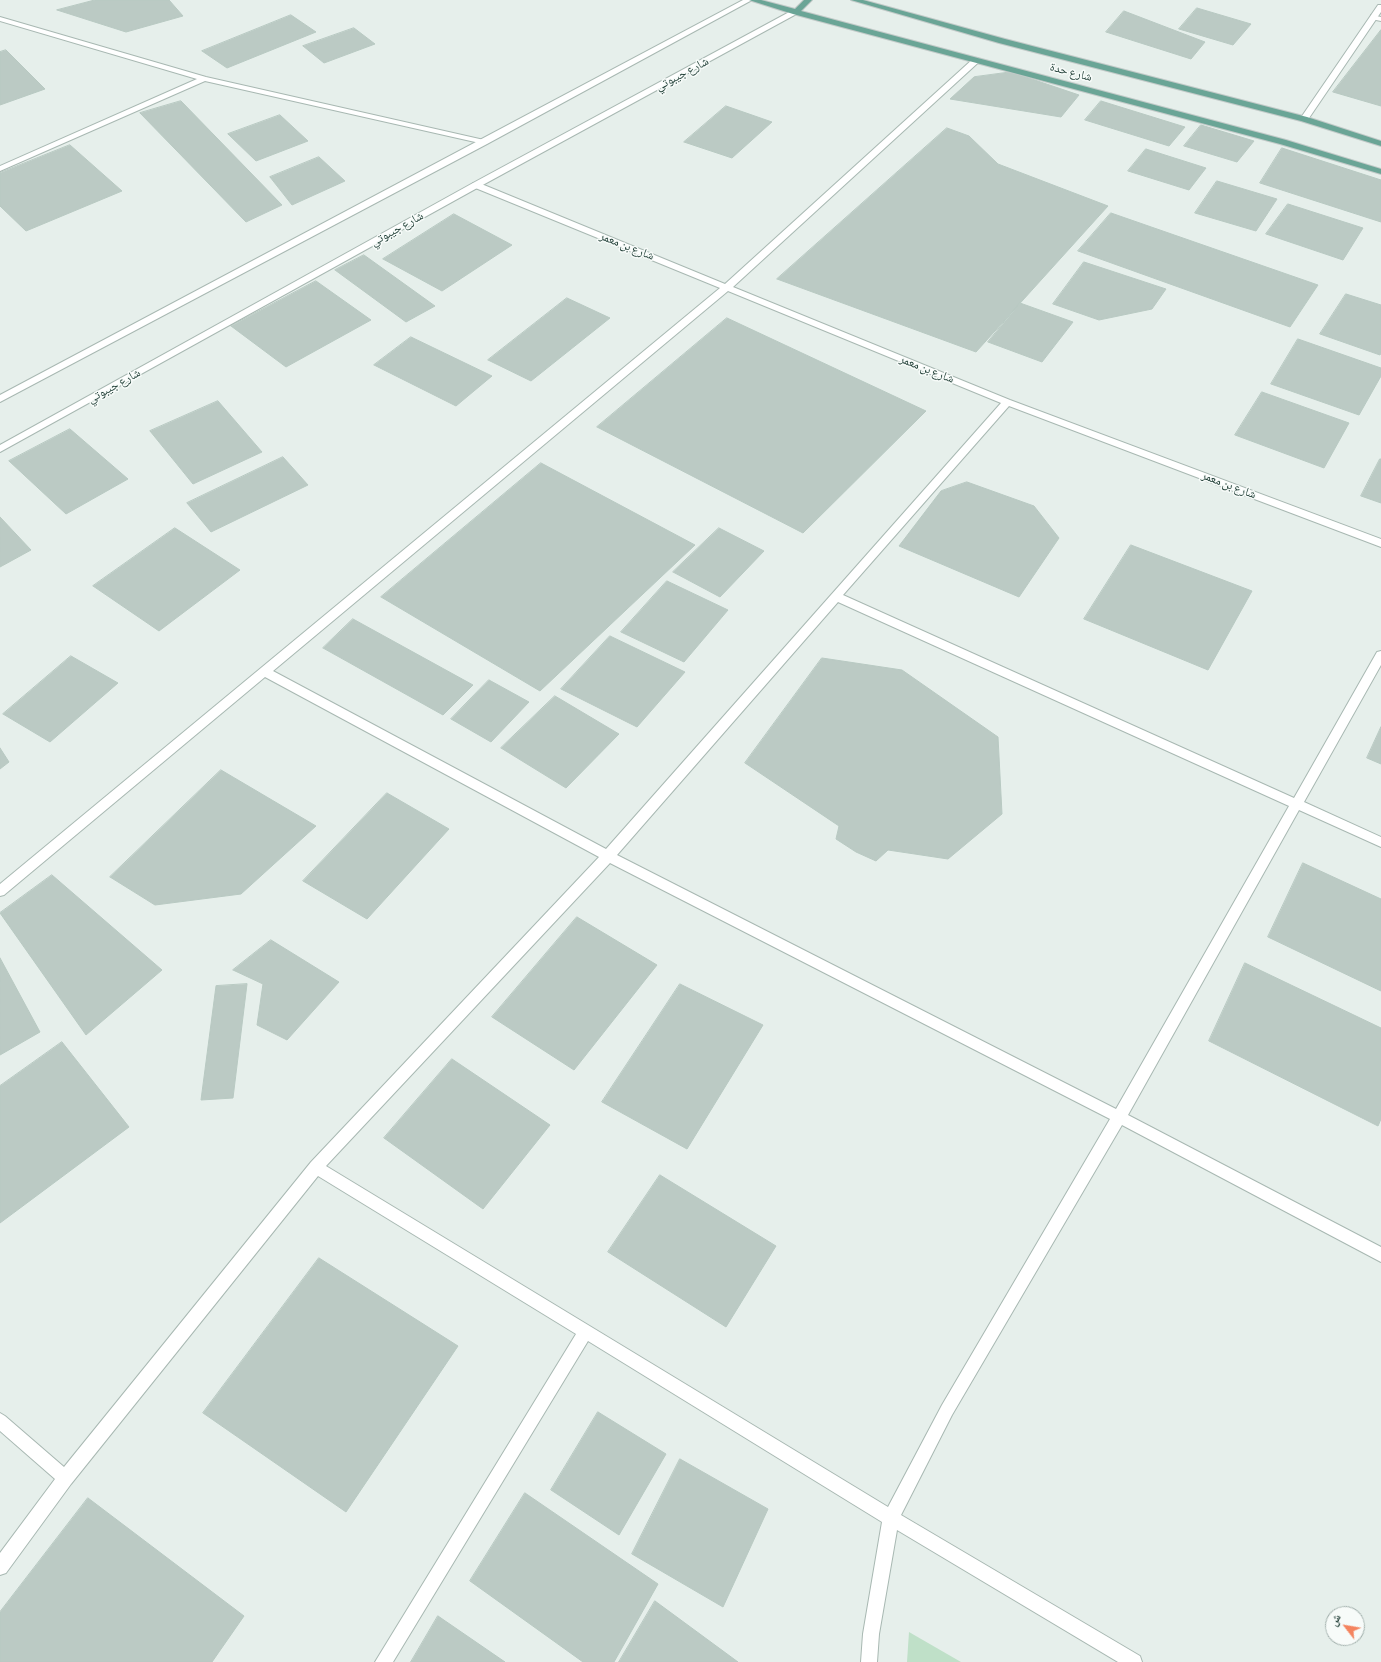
<!DOCTYPE html>
<html>
<head>
<meta charset="utf-8">
<style>
	body { margin:0 }
	#map { position:relative; width:1381px; height:1662px; overflow:hidden; background:#e6efeb; font-family:"Alegreya Sans","Noto Naskh Arabic",sans-serif }
	canvas { display:block }
	.north { position:absolute; left:1325px; top:1606px; width:40px; height:40px; box-sizing:border-box; background:#f7fbf9; border:1px solid #a3b1ad; border-radius:50%; rotate:301deg; font-size:11px; font-weight:700; line-height:16px; text-align:center; color:#24423a }
	.north::after { content:''; display:block; margin:auto; width:14px; height:18px; background:#f4845f; clip-path:polygon(50% 0,100% 100%,50% 72%,0 100%) }
</style>
</head>
<body>
<div id="map">
<canvas width="1381" height="1662"></canvas>
<div class="north">ش</div>
</div>
<script>
const ctx = document.querySelector('canvas').getContext('2d');
ctx.lineJoin = 'round';
function fillPath(path, color) { ctx.fillStyle = color; ctx.fill(path, 'evenodd'); }
function trace(path, color, width, dash) { ctx.strokeStyle = color; ctx.lineWidth = width; ctx.lineCap = dash ? 'butt' : 'round'; ctx.setLineDash(dash || []); ctx.stroke(path); }
function write(font, color, halo, rows, align = 'center') {
  ctx.font = font + ' "Alegreya Sans","Noto Naskh Arabic",sans-serif'; ctx.lineWidth = 3; ctx.setLineDash([]); ctx.textBaseline = 'middle'; ctx.strokeStyle = halo; ctx.fillStyle = color; for (const [text, x, y, turn = 0] of rows) {
    ctx.save(); ctx.translate(x, y); ctx.rotate((+turn || 0) * Math.PI / 180); ctx.textAlign = isNaN(turn) ? turn : align; if (halo) ctx.strokeText(text, 0, 0); ctx.fillText(text, 0, 0); ctx.restore();
  }
}
fillPath(new Path2D(`
	M909,1632L961,1662H907Z`), '#bfe0c8');
const building = new Path2D(`
	M95,0H169L183,16L126,32L57,10Z
	M1197,8L1251,24L1233,45L1179,29Z
	M1124,11L1205,42L1191,59L1106,32Z
	M291,15L316,32L227,68L202,51Z
	M354,28L375,44L324,63L303,46Z
	M1381,30V106L1333,92Z
	M6,50L45,89L0,105V52Z
	M1011,72L1079,95L1061,117L950,99L974,77Z
	M181,101L282,205L246,222L140,113Z
	M1101,101L1185,127L1169,146L1085,120Z
	M726,106L772,122L732,158L684,142Z
	M280,115L308,141L256,161L228,134Z
	M1201,125L1254,141L1237,162L1184,146Z
	M947,128L969,136L998,164L1108,206L976,352L777,279Z
	M70,145L122,191L26,231L0,206V173Z
	M1282,148L1381,180V222L1260,183Z
	M1146,149L1206,168L1189,190L1128,171Z
	M319,157L345,181L292,205L270,177Z
	M1217,181L1277,199L1256,231L1195,213Z
	M1288,204L1363,228L1343,260L1266,234Z
	M1111,213L1318,285L1290,327L1078,251Z
	M454,214L512,245L442,291L383,259Z
	M364,255L435,306L406,322L335,270Z
	M1084,262L1166,289L1152,309L1099,320L1053,304Z
	M316,281L371,320L286,367L231,326Z
	M1346,294L1381,305V353L1380,355L1320,334Z
	M567,298L610,318L531,381L488,360Z
	M1020,303L1073,322L1042,362L988,342Z
	M727,318L926,411L803,533L597,427Z
	M411,337L492,376L456,406L374,365Z
	M1298,339L1381,368V376L1359,415L1271,384Z
	M1262,392L1349,423L1324,468L1235,435Z
	M218,401L262,452L193,484L150,431Z
	M70,429L128,479L66,514L9,461Z
	M283,457L308,485L211,532L187,503Z
	M1380,459H1381V503L1361,496Z
	M541,463L695,545L540,691L381,597Z
	M967,482L1034,506L1059,538L1019,597L899,546L941,491Z
	M0,517L31,550L0,567Z
	M175,528L240,570L159,631L93,586Z
	M719,528L764,551L720,597L673,572Z
	M1131,545L1252,591L1208,670L1084,619Z
	M667,581L728,610L684,662L621,632Z
	M353,619L473,685L443,715L323,648Z
	M610,636L685,672L637,727L561,689Z
	M71,656L118,683L50,742L3,714Z
	M822,658L902,670L998,737L1002,814L948,859L888,850L876,861L856,852L836,839L839,826L745,763Z
	M489,680L529,702L491,742L451,719Z
	M555,696L619,734L566,788L501,748Z
	M1381,727V764L1367,758Z
	M0,748L9,762L0,769Z
	M221,770L316,826L241,894L155,905L110,877Z
	M387,793L449,829L367,919L303,881Z
	M1303,863L1381,899V991L1268,937Z
	M52,875L162,970L86,1035L0,913Z
	M577,917L657,965L574,1070L492,1017Z
	M271,940L339,982L287,1040L257,1025L263,984L233,970Z
	M0,958L40,1032L0,1055Z
	M1245,963L1381,1028V1119L1378,1126L1209,1041Z
	M247,984L233,1098L201,1100L216,986Z
	M680,984L763,1025L687,1149L602,1102Z
	M62,1042L129,1127L0,1223V1086Z
	M452,1059L550,1125L483,1209L384,1138Z
	M660,1175L776,1246L726,1327L608,1252Z
	M319,1258L458,1346L346,1512L203,1413Z
	M598,1412L666,1454L619,1535L551,1490Z
	M680,1459L768,1509L723,1607L632,1554Z
	M525,1493L658,1584L614,1662H583L470,1581Z
	M88,1498L244,1616L212,1662H0V1612Z
	M655,1601L738,1662H619Z
	M438,1616L505,1662H411Z`);
fillPath(building, '#bbcac4');
trace(building, '#b8c9c2', 1);
const service = new Path2D(`
	M1371,15L1381,17V21L1371,19Z`);
const minor = new Path2D(`
	M1378,5H1381V12L1307,121H1301L1300,119Z
	M0,17L206,77L484,140L488,142L484,144L205,81L0,171V166L197,79L0,21Z
	M974,58H977L981,60L733,287L1010,400L1381,539V547L1009,406L843,595L1294,798L1377,652L1381,651V665L1304,802L1381,837V847L1299,810L1128,1115L1381,1247V1262L1122,1125L952,1415L901,1515L1140,1656L1142,1662H1118L897,1530L879,1634L877,1662H861L863,1634L882,1522L588,1341L393,1662H375L576,1334L318,1176L71,1484L6,1573L0,1575V1553L55,1479L0,1431V1413L5,1416L64,1467L311,1162L599,857L265,677L4,895L0,896V884L720,288L473,187L472,185L473,183H479L725,284ZM728,291L1001,403L606,849L273,671ZM838,602L1289,806L1116,1109L617,855ZM610,863L1110,1119L942,1405L888,1507L326,1166Z`);
const tertiary = new Path2D(`
	M743,0H752L487,144L0,402V395Z
	M793,10H799L800,12L479,187L0,452V445L473,183Z`);
const primary = new Path2D(`
	M749,0H761L795,9L804,0H812L801,11L1286,140L1381,169V174L1280,144L793,14Z
	M851,0H863L1005,39L1307,117L1381,141V146L1301,121L999,43Z`);
trace(service, '#a8b8b2', 2);
trace(minor, '#a8b8b2', 2);
trace(tertiary, '#a8b8b2', 2);
trace(primary, '#c2cac8', 2);
fillPath(service, '#fff');
fillPath(minor, '#fff');
fillPath(tertiary, '#fff');
fillPath(primary, '#6aa596');
write('12px', '#24423a', '#f7fbf9', [
	["شارع حدة",1071,72,15],
	["شارع جيبوتي",682,74,-28],
	["شارع جيبوتي",397,229,-29],
	["شارع بن معمر",627,246,22],
	["شارع بن معمر",927,369,22],
	["شارع جيبوتي",114,386,-29],
	["شارع بن معمر",1229,485,21]
]);
</script>
</body>
</html>
